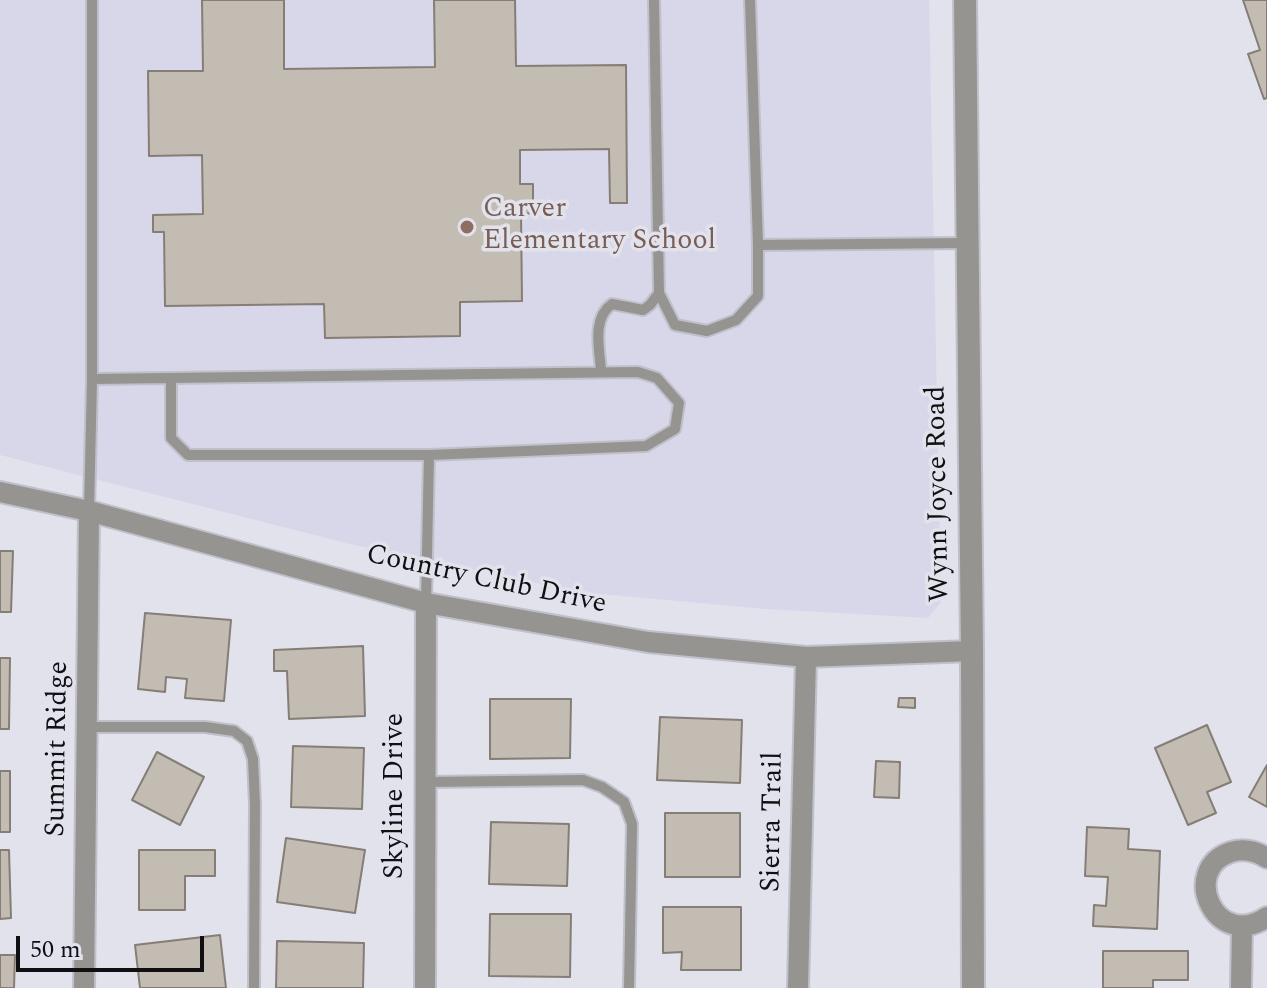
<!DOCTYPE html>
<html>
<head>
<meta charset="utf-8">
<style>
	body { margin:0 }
	#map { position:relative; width:1267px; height:988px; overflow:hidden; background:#e2e2ed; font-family:Spectral,serif }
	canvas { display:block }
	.scale { position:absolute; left:16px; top:936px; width:188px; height:36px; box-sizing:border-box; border:4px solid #101013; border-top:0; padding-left:10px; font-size:24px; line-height:28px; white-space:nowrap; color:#101013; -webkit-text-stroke:6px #e2e2ed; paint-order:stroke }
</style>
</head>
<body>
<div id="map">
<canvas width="1267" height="988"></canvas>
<div class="scale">50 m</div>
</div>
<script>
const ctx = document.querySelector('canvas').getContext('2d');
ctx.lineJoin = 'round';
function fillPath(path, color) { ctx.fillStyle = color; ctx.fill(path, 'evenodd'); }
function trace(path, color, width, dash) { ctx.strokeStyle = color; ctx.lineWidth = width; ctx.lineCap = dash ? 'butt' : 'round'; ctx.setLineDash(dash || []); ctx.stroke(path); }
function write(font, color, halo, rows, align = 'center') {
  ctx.font = font + ' Spectral,serif'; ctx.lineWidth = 7; ctx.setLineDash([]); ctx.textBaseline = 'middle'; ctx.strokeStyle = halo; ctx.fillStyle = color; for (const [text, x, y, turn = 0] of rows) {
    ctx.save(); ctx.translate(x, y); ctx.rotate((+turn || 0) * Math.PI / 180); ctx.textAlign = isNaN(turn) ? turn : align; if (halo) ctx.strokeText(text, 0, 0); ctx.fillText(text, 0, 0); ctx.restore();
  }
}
fillPath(new Path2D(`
	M0,0H929L941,602L928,618L766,609L579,592L350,544L0,455Z`), '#d8d7e9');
const building = new Path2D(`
	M202,0H284V69L435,67L434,0H515L516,66L626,65L627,203H610L609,149L520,150V184H533V213L521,214L522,301L460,302V336L325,338L324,304L165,306L164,232H153V215L203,214L202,155L149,156L148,71H203Z
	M1243,0H1267V98L1264,99L1248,54L1260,50Z
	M0,551H13L11,612H0Z
	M145,613L231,620L224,701L185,698L187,679L166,677L165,692L138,689Z
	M363,646L365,716L289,719L287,671H274V650Z
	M0,658H10L9,729H0Z
	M899,698H915V708L898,707Z
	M490,699H571L570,758L490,759Z
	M660,717L742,720L740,783L657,780Z
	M1207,725L1231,782L1207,792L1216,813L1188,825L1155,748Z
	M293,746L364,748L362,809L291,807Z
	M157,752L204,777L180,825L132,800Z
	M876,761L900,762L899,798L874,797Z
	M1267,765V807L1249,797Z
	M0,771H10V832H0Z
	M665,813H740V877H665Z
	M491,822L569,824L567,886L489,884Z
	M1087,827L1129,829L1128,849L1160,851L1157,929L1093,926L1094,905L1106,906L1108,877L1085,876Z
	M286,838L365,850L355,913L277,902Z
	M0,850H9L11,918L0,919Z
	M139,850H215V876H185V910H139Z
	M663,907H741V970H681L682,952L663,953Z
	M490,914H571L570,977L489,976Z
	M220,935L226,988H140L135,945Z
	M277,941L364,943L363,988H276Z
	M1103,951H1188V980H1153V988H1103Z
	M0,955H15L14,988H0Z`);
fillPath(building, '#c2bcb2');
trace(building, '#857e76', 2);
const service = new Path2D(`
	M654,0L659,293L675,325L707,331L736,320L758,296V245L750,0
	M758,245L967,243
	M601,372C600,350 591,319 612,304L643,310L650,305L659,293
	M92,379L638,372L657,378L679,403L675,429L646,446L429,455H188L171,438V379
	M89,511L92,379V0
	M426,603L429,455
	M87,727H205L234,731L247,741L253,759L255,804L254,988
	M425,782L583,780L602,787L624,802L632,824L629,988`);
const minor = new Path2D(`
	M0,492L89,511L426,603L648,642L806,657L972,651
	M1267,858C1256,851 1244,848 1231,852C1179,869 1215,952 1267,917
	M84,988L89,511
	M425,988L426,603
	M798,988L806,657
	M1241,988L1242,926`);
const tertiary = new Path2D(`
	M965,0L972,651L973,988`);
trace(service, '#c0c0ca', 14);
trace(minor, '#c0c0ca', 24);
trace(tertiary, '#c0c0ca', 26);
trace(service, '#969490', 10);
trace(minor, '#969490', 20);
trace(tertiary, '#969490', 22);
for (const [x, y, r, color] of [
	[467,227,8,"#8d6e63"]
]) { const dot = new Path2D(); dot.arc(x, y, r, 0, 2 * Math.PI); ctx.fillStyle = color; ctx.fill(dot); trace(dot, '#e2e2ed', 3); }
write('28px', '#785e54', '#e2e2ed', [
	["Carver",483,211],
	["Elementary School",483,243]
], 'left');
write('28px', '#101013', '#e2e2ed', [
	["Wynn Joyce Road",940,494,-91],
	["Country Club Drive",486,581,12],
	["Summit Ridge",59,749,-89],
	["Skyline Drive",397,796,-90],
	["Sierra Trail",774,822,-89]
]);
</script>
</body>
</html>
